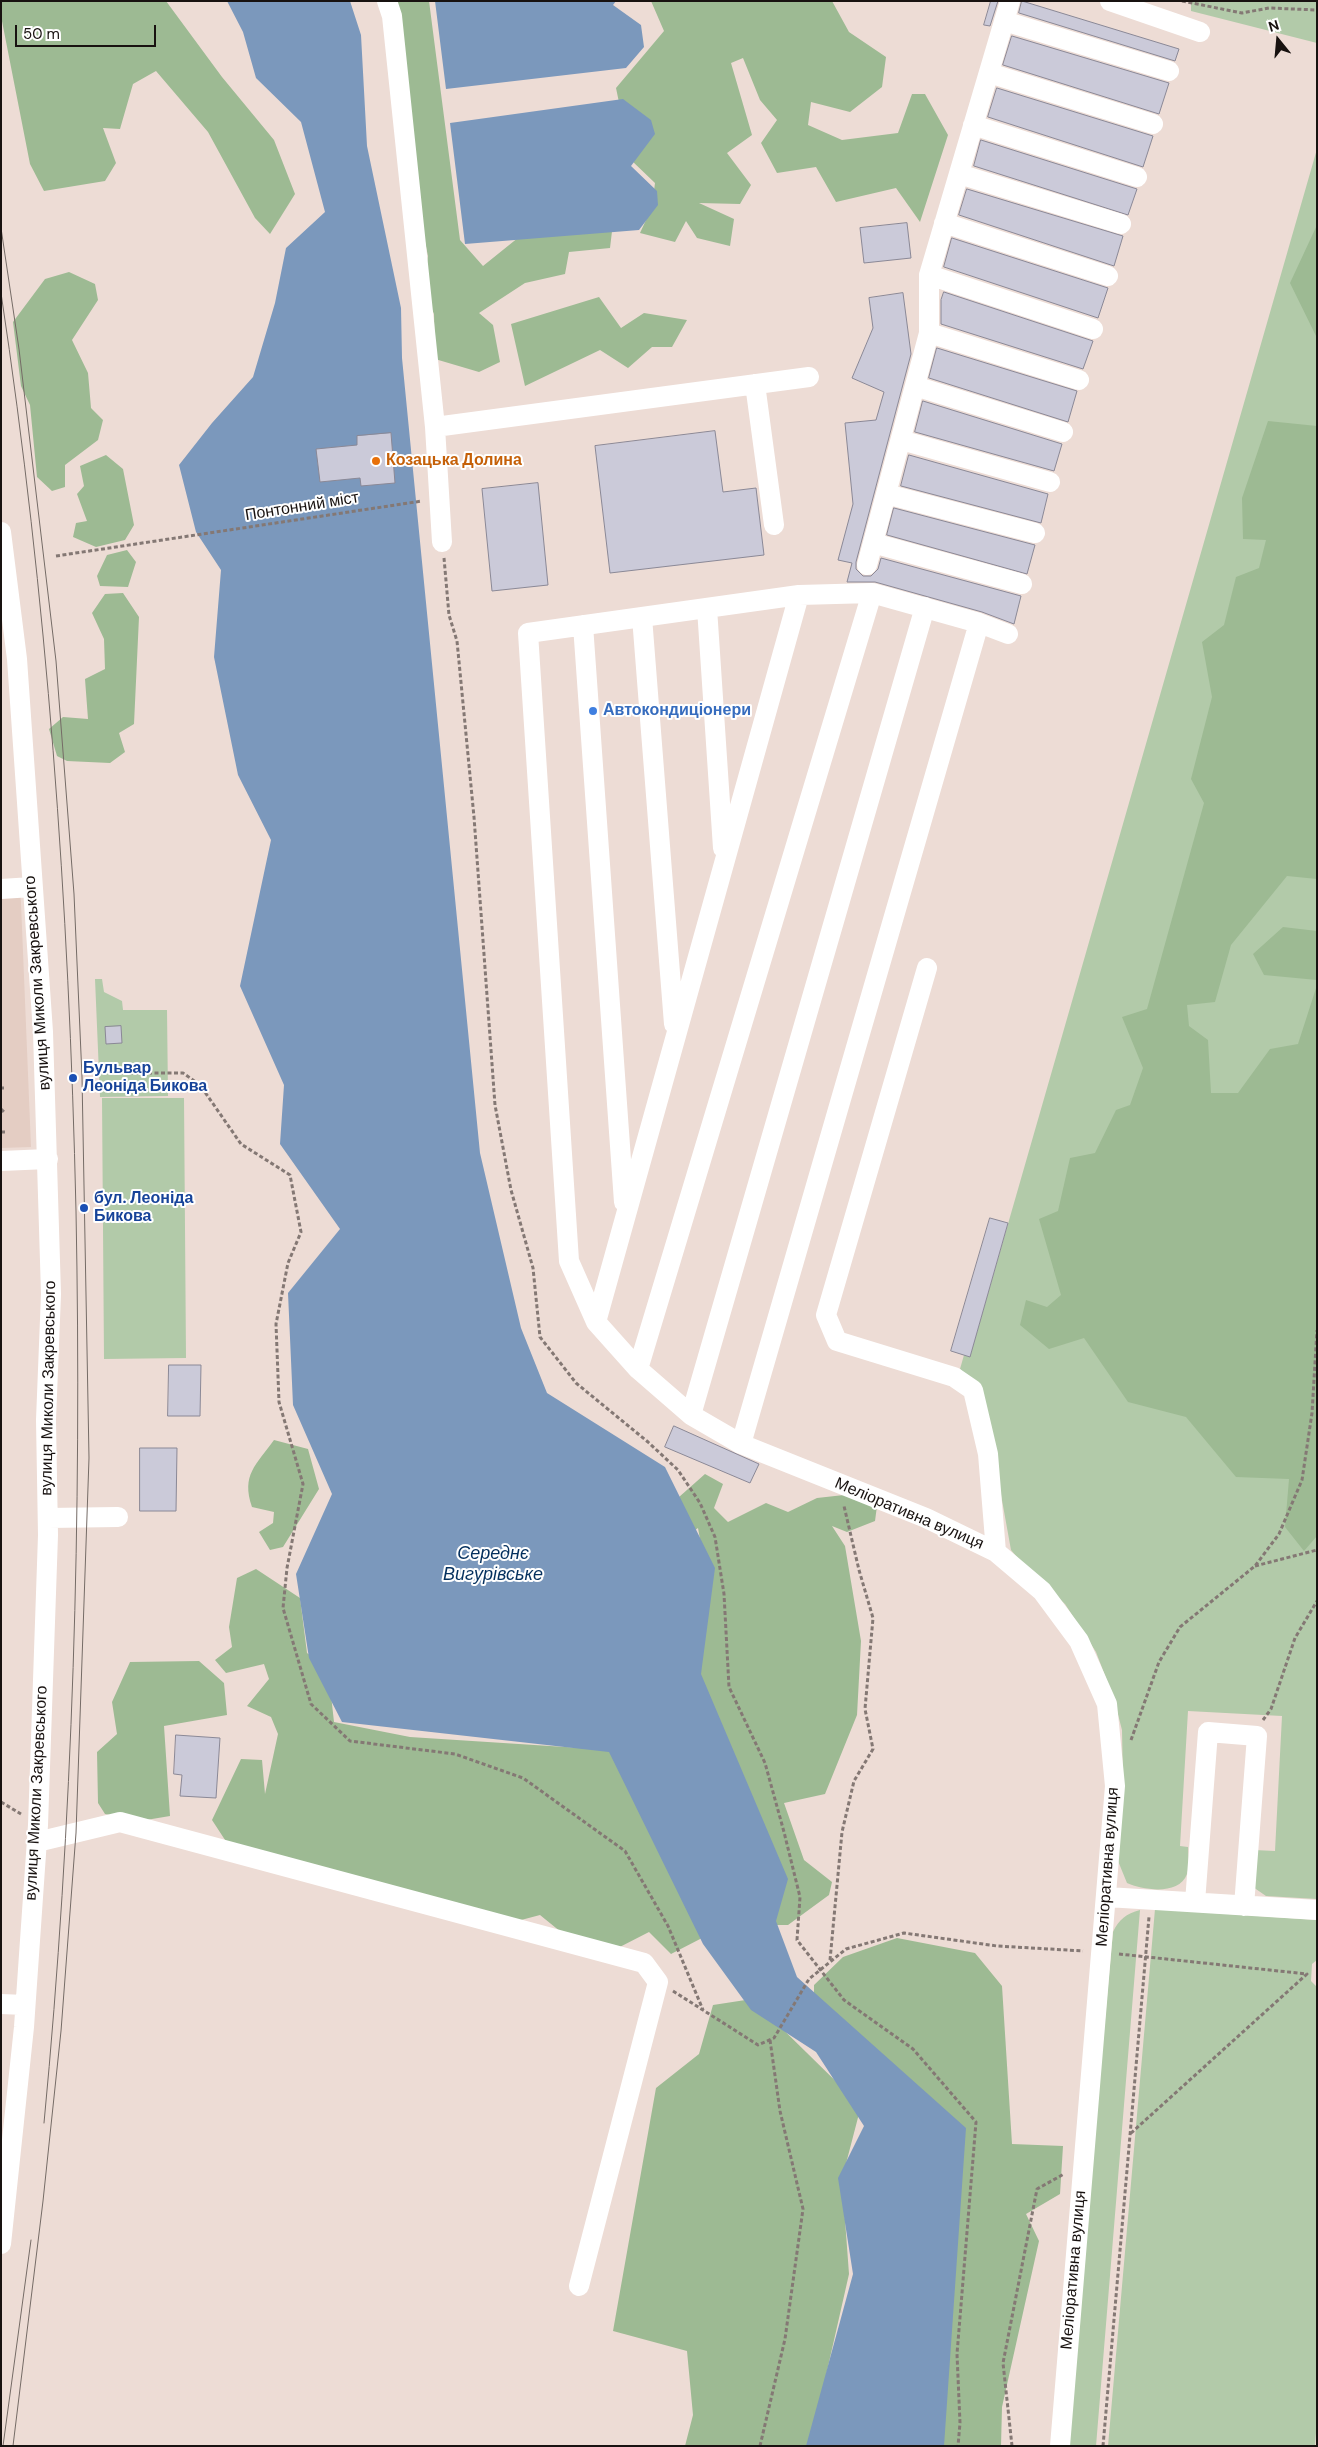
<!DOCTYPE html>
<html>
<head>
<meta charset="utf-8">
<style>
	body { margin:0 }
	#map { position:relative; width:1318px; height:2447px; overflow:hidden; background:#eddcd5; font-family:"DM Sans",sans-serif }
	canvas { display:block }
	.frame { position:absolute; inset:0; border:2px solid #181210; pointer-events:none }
	.north { position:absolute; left:1253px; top:15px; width:50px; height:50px; -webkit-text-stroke:4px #fff; paint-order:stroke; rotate:343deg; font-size:14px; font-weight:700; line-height:20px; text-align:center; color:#181210 }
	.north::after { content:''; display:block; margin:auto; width:18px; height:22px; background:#181210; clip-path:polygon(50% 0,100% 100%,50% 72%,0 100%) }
	.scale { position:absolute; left:15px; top:25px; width:141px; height:22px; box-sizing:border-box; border:2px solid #181210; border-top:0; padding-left:6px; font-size:15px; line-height:18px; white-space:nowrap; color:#181210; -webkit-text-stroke:4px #fff; paint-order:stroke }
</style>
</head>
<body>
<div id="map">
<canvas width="1318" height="2447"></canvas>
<div class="frame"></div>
<div class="north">N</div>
<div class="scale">50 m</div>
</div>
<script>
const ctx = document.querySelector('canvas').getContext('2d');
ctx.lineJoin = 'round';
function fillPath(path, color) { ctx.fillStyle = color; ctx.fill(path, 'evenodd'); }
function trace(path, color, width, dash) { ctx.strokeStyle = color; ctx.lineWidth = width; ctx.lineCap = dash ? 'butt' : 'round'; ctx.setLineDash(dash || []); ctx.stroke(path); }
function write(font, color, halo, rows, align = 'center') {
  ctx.font = font + ' "DM Sans",sans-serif'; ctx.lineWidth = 4; ctx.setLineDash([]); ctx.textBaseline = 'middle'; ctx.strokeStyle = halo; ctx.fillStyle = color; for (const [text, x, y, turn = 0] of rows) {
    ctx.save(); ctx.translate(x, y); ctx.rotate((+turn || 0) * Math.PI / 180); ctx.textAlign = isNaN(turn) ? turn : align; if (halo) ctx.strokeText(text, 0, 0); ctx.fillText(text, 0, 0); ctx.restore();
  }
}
fillPath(new Path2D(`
	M20,879L31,1147L1,1148V881Z`), '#e4cdc3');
fillPath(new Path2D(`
	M1191,1H1317V43L1191,11Z
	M1317,149V1899L1266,1896L1253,1887L1254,1850L1275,1851L1282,1716L1188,1711L1180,1846L1188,1847C1188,1854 1190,1867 1187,1874C1179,1896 1143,1890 1127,1883L1118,1861L1123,1785L1122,1730L1114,1699L1096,1652L1065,1604L1027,1569L1011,1550L983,1395L960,1369L964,1355L970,1356Z
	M95,979H102L104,992L122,1001L123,1010H167L168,1096L100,1097Z
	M102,1098H184L186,1358L104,1359Z
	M1155,1909L1317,1920V1960L1312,1964L1311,1981L1317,1987V2420L1315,2446H1108Z
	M1140,1910L1096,2446H1066L1113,1932C1119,1919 1126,1914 1140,1910Z`), '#b2caa9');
fillPath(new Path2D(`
	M1,1H166L222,77L274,140L295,194L270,234L255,218L208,132L156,71L133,84L120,129L103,128L116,163L105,181L44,191L30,164L1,16Z
	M391,1H429L460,240L483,266L529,229L613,223L610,248L569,252L565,274L525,283L479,313L493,325L500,362L479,372L435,359L434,314L423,288L428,256L416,199Z
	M651,1H832L849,32L886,57L882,87L850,112L811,102L808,125L842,140L898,133L912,94H925L948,135L920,222L896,188L836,202L816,167L777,173L761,143L777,120L760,100L743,58L731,63L752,135L727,153L751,185L740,204L699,203L734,219L730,246L697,238L686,221L675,242L640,233L652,207L655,183L631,160L616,88L664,31Z
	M1317,225V338L1290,283Z
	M69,272L95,284L98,300L72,340L88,373L91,408L103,420L98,440L65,465V487L52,491L37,477L30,405L21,386L13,322L45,279Z
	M599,297L621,328L644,313L687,320L672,347H652L628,368L600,350L525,386L511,324Z
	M1268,421L1317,426V879L1287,876L1231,945L1215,1002L1187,1005L1189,1026L1208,1040L1211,1093H1238L1270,1049L1298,1044L1317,985V1536L1304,1551L1285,1527L1289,1479L1236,1477L1186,1417L1128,1402L1084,1338L1049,1349L1020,1325L1026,1300L1047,1307L1061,1295L1039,1219L1058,1211L1070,1158L1095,1153L1116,1110L1130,1105L1143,1068L1122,1017L1147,1009L1204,803L1191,779L1212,697L1202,642L1224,625L1236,577L1259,568L1266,540L1243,539L1242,498Z
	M106,455L123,469L134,525L125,540L96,547L73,537L76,523L87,521L77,494L84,486L80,466Z
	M127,550L136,562L128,587L100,586L97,576L107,555Z
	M123,593L139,617L134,724L119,733L125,752L110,763L67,761L57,756L49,729L63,717L88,719L85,679L105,669L104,639L92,613L105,594Z
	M1283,927L1317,931V980L1264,975L1253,954Z
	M274,1440L308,1449L319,1489L283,1547L270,1550L259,1532L273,1523L274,1512L252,1507C241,1475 256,1465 274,1440Z
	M705,1474L723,1484L714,1508L728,1522L766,1503L788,1512L817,1498L853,1494L877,1506L875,1521L847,1532L832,1526L845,1546L861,1641L857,1715L825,1794L784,1803L804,1860L832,1882L829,1895L788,1925H767L693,1742L703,1556L698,1528L677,1543L661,1513Z
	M256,1569L300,1598L307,1653L328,1668L334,1722L410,1737L612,1750L704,1937L671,1954L649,1932L610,1952L577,1945L540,1915L506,1924L227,1843L212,1820L241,1759L262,1760L265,1794L278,1734L271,1717L247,1706L269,1679L264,1664L226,1673L215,1660L232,1647L229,1627L237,1578Z
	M199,1661L224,1683L227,1715L164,1726L170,1816L140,1821L105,1814L98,1803L97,1752L117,1734L112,1702L130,1662Z
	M897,1938L975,1953L1002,1986L1012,2144L1063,2146L1060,2194L1026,2214L1039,2241L1002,2407L1001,2446H924L936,2264L814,1999V1985L843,1957Z
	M752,1999L861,2106L842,2179L849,2274L810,2446H685L693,2415L687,2351L613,2331L656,2088L699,2054L713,2005Z`), '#9dba93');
fillPath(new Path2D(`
	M227,1H350L361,35L367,146L401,308L402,358L480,1153L521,1328L547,1393L665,1467L715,1568L701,1674L788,1879L776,1921L797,1977L966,2128L944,2446H806L853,2274L838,2178L864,2126L816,2052L751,2010L703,1944L609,1752L342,1722L309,1658L296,1574L332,1494L293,1405L288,1293L340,1229L280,1144L284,1085L240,986L271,840L238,775L214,657L221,570L196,532L179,465L212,423L253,377L275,303L286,248L325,212L301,122L256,78L243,32Z
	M435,1H616L613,5L641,25L644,47L626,68L446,89Z
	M623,99L651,120L655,134L631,166L657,191L658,205L639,230L465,244L450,123Z`), '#7b98bc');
const building = new Path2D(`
	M991,1H998L990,26L984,25Z
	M1022,1L1179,49L1175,61L1019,13Z
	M1012,36L1169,83L1159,114L1003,65Z
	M997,88L1153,136L1143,167L988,117Z
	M981,140L1137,189L1128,215L974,166Z
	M967,189L1123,236L1114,266L959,215Z
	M907,223L911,258L864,263L860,228Z
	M952,238L1108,288L1098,318L944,267Z
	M944,292L1093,341L1083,369L941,324V300Z
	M903,293L911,354L856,562V569L863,576H871L878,569L881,558L1021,596L1014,624L982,612L875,582H847L852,563L838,560L853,504L845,423L876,420L884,392L852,378L873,328L869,298Z
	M937,348L1077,391L1068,422L929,378Z
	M923,401L1062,444L1054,471L915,432Z
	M715,431L723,492L756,488L764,555L610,573L595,446Z
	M391,433L395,483L361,486L360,478L320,482L316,449L357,445V436Z
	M909,455L1048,494L1041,523L901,486Z
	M538,483L548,585L492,591L482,489Z
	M894,508L1035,545L1027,574L887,535Z
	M121,1026L122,1043L106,1044L105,1027Z
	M990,1218L1008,1223L970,1357L951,1351Z
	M169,1365H201L200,1416H168Z
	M674,1426L759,1464L750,1483L665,1447Z
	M140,1448H177L176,1511H140Z
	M176,1735L220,1738L216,1798L180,1796L182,1775L174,1774Z`);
fillPath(building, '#cbcad9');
trace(building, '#8a8896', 1);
trace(new Path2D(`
	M1182,1L1242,13L1269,8L1317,10
	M56,556L422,501
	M444,558L449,615L457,641L474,817L495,1105L511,1190L533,1268L540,1337L576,1383L648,1442L678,1470L700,1503L715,1537L724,1594L729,1687L765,1763L784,1832L800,1897L797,1940L844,2000L913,2049L976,2122L957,2354L960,2423L958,2446
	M1,1030H2
	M96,1073H183L200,1085L241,1144L290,1175L301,1232L288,1263L276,1324L279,1402L303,1484L287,1568L283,1608L311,1704L350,1741L455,1754L523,1778L625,1851L668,1926L703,2010
	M1,1088H4
	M1,1109L4,1112
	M1,1132H5
	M1255,1566L1317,1550
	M1263,1720L1271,1709L1295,1638L1317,1601
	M1131,1740L1159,1662L1180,1627L1255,1566L1279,1534L1302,1480L1312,1413L1317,1330
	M1,1802L21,1814
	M1119,1954L1307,1974L1130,2134
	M830,1960L842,1832L854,1781L873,1749L865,1709L873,1618L859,1570L844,1506
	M673,1991L758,2045L774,2038L809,1979L846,1949L904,1933L997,1946L1083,1951
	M760,2446L785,2339L803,2209L780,2111L770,2040
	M1012,2446L1003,2363L1037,2189L1064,2174
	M1103,2446L1149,1917`), '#847874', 3, [4, 2.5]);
trace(new Path2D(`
	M387,1L392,16L435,427L442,542
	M1110,1L1200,32
	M1004,21L1169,71
	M989,73L1153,124
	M973,125L1137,177
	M959,174L1121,224
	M944,223L1108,276
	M929,275L1093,329
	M929,333L1079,380
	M755,384L774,525
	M915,386L1063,432
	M435,427L809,377
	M901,440L1050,482
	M886,494L1035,533
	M1,532L17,659L43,1032L51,1294L46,1420L48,1535L38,1825L24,2027L1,2244
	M873,543L1022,584
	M867,565L929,333V275L1010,1
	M707,608L723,848
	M642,617L674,1024
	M583,625L624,1202
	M1008,634L979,623L872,593L799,595L528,633L569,1261L596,1322L638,1369L691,1415L741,1444L926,1518L996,1552L1042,1591L1079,1641L1107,1704L1115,1786L1060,2446
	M1,889L32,887
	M927,968L826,1315L837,1341L954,1377L973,1390L988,1454L996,1552
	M1,1161L48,1159
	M596,1322L799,595
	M638,1369L872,593
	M691,1415L925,607
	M741,1444L979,623
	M48,1518L118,1517
	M37,1842L120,1822L644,1963L658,1982L579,2286
	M1107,1897L1317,1910
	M1195,1902L1208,1732L1257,1736L1244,1906
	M1,2004L25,2005`), '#fff', 20);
trace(new Path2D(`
	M1,228L19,349L56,661L74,894L82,1077L89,1458L76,1833L61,2031L43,2201L13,2446
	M1,293C47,597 69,904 76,1211C82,1515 73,1820 44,2123
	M3,2446L31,2240`), '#756b66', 1);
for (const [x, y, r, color] of [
	[376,461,5,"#e8710a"],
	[593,711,5,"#3f7fe0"],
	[73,1078,5,"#1a4fb4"],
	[84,1208,5,"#1a4fb4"]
]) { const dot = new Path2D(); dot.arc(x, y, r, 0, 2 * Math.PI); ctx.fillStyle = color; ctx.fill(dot); trace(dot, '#fff', 2); }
write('bold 16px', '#c56008', '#fff', [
	["Козацька Долина",386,461]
], 'left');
write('16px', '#181210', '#fff', [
	["Понтонний міст",302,507,-9],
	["вулиця Миколи Закревського",38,983,-94],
	["вулиця Миколи Закревського",49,1388,-89],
	["Меліоративна вулиця",909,1514,23],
	["вулиця Миколи Закревського",37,1793,-87],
	["Меліоративна вулиця",1108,1867,-86],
	["Меліоративна вулиця",1074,2270,-85]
]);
write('bold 16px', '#366cbe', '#fff', [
	["Автокондиціонери",603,711]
], 'left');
write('bold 16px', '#164399', '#fff', [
	["Бульвар",83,1069],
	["Леоніда Бикова",83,1087],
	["бул. Леоніда",94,1199],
	["Бикова",94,1217]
], 'left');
write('italic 18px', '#04305e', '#fff', [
	["Середнє",493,1554],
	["Вигурівське",493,1575]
]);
</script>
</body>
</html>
